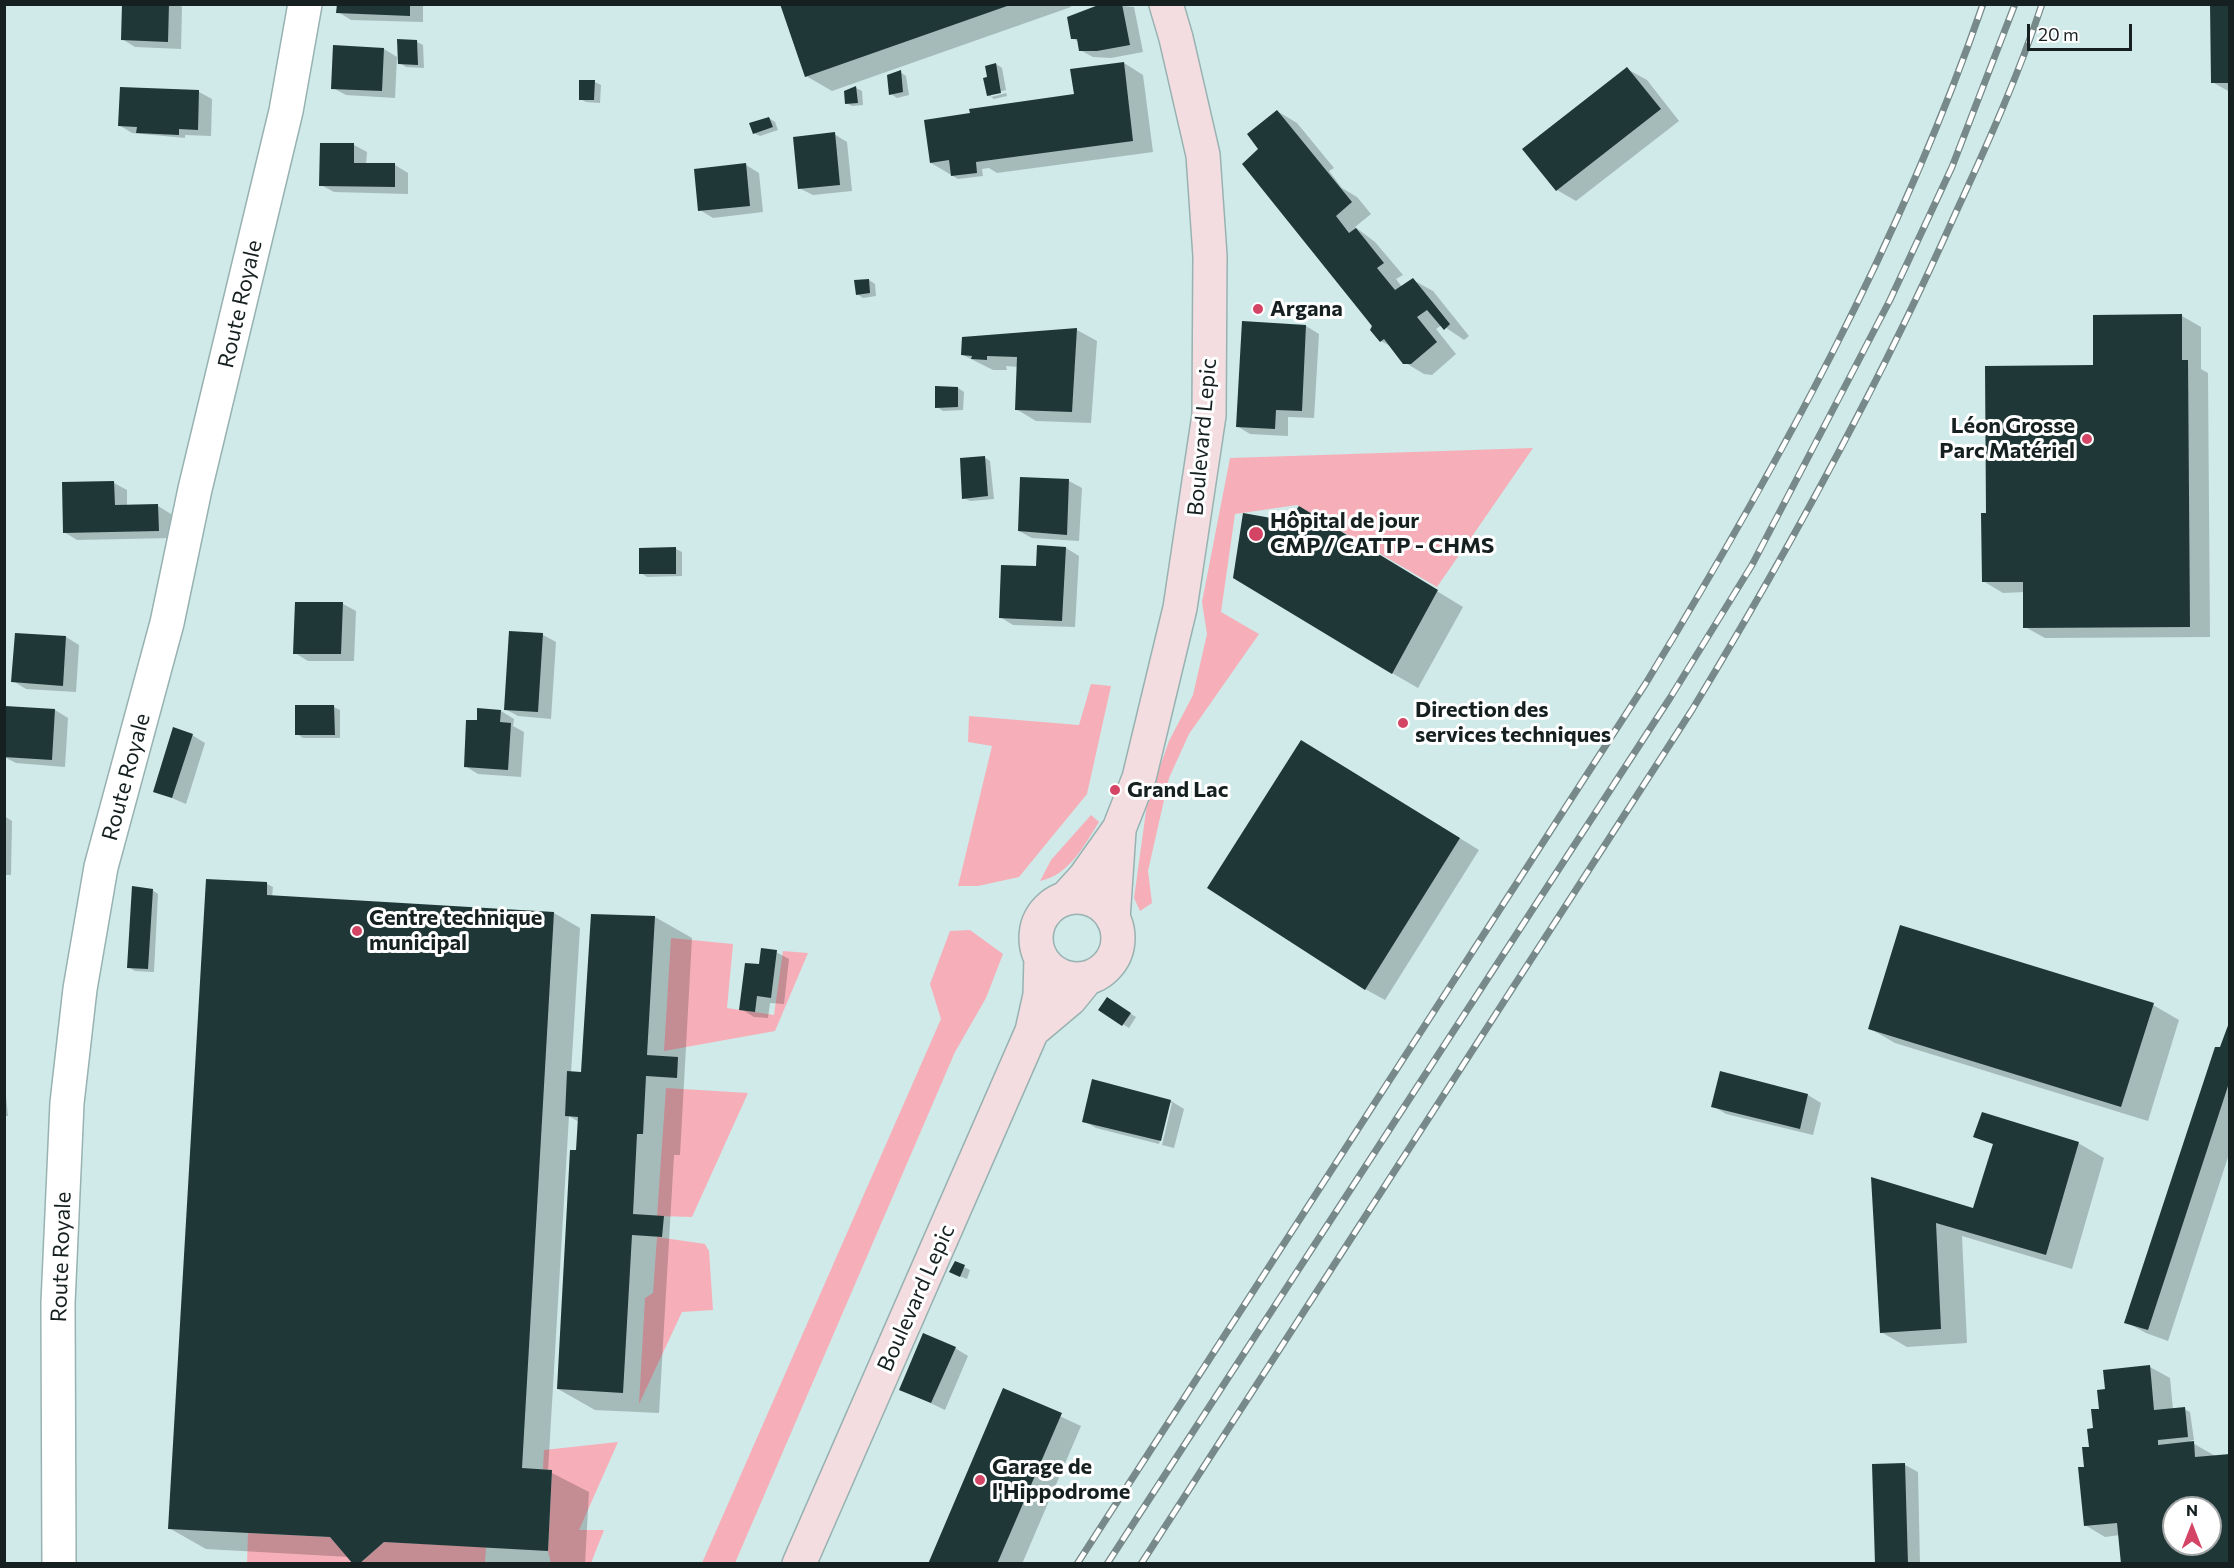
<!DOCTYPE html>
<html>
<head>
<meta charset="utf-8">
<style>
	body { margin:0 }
	#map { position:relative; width:2234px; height:1568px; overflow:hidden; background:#cfeae9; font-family:Commissioner,sans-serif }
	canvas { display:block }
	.frame { position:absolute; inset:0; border:6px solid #162020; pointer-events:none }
	.north { position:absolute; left:2162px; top:1496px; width:60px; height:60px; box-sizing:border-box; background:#fff; border:2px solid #a2a6a6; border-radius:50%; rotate:0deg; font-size:16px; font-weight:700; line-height:24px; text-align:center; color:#162020 }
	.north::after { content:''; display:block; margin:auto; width:21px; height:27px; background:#d44465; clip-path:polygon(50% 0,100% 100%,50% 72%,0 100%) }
	.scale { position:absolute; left:2027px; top:24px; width:105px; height:27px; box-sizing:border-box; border:3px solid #162020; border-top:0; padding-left:8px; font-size:18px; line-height:21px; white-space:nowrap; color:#162020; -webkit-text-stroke:4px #fff; paint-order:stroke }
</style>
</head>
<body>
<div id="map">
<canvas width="2234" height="1568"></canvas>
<div class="frame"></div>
<div class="north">N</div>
<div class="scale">20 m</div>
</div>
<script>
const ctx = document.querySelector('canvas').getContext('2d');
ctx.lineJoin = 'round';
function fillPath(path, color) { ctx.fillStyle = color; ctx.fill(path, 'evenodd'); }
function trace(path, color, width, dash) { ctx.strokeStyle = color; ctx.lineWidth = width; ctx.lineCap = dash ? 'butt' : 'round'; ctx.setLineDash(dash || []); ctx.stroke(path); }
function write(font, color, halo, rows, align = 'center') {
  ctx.font = font + ' Commissioner,sans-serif'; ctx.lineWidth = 6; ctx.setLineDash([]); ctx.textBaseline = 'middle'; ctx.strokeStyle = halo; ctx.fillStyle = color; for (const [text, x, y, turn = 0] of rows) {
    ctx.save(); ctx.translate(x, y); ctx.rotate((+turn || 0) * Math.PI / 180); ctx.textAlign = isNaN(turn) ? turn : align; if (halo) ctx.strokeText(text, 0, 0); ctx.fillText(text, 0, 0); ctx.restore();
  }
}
fillPath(new Path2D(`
	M1533,448L1437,587L1297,505L1235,514L1221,612L1259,634L1189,734L1169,778L1148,871L1152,903L1140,911L1134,898L1147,804L1169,741L1193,695L1207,634L1202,602L1230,458Z
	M1091,684L1111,686L1087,794L1019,877L978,886H958L992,746L968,742L969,716L1079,725Z
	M1091,815L1099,822C1084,846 1069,875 1040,881L1051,860Z
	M970,930L1003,954L986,998L955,1052L735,1563H702L941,1019L930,984L950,931Z
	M671,938L733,944L727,1008L774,1015L783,951L808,953L775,1031L664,1051Z
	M666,1088L748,1093L692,1217L657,1216Z
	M657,1237L705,1244L709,1251L713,1310L682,1312L639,1404L645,1298L653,1293Z
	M618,1442L579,1530H604L591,1563H551L548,1551L552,1470L543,1469L544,1450Z
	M248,1533L330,1537L353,1563L247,1564Z
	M384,1542L486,1547L485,1563L359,1564Z`), '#f6afb8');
fillPath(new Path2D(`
	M123,4H178L182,7L181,49L135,47L122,39Z
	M338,4H420L423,6V22L351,20L338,12Z
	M781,4H1070L1071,7L832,91L806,76Z
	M1105,4L1134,7L1143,52L1111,58L1093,57L1080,50L1079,42L1072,38Z
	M2230,4V92L2212,82Z
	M417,42L423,45L424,68L406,67L400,63Z
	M384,49L397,57L395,98L346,95L333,88Z
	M1124,63L1143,75L1153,152L997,173L989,168L982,169L983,176L958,179L931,163L971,114L1075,96Z
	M996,64L1002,68L1006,90L991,94V97L1006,93L1007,96L994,99L988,95L987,67Z
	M1627,69L1647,80L1679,121L1576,201L1557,190Z
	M900,72L906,76L909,95L897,98L891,94Z
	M595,82L601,85L600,103L586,102L580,99Z
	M121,88L199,92L212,99L211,136L185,135V138L132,133L119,125Z
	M856,88L862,91L863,105L852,106L846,103Z
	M1277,111L1297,123L1334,168L1329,171L1342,188L1357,197L1371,214L1355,227L1375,242L1403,275L1396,279L1402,287L1413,280L1433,291L1469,336L1464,340L1442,325L1436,329L1456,354L1432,375L1424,374L1404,362L1392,347L1381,341L1260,149Z
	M769,118L775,122L778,130L760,136L754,133Z
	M834,134L847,142L852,191L813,195L799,188Z
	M354,145L367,152L366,165H395L408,173V194L334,192L321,185Z
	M746,165L759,173L763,212L713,218L700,210Z
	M869,280L875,284L876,296L863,298L857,294Z
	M2182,316L2201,327V369L2208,373L2210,637L2045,638L2025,627V592L2003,593L1983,581L1988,514L2095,367Z
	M1243,323L1306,326L1319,334L1314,418L1288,417V436L1250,434L1237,426Z
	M1077,330L1097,341L1091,423L1036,421L1016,409L1018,367L1006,366L1007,370H993L963,355V339Z
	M958,388L964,392L963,410L943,411L937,407Z
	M984,457L990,461L994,499L970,501L964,498Z
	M1022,479L1069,481L1082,488L1079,541L1032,538L1019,531Z
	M114,483L127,490V506H158L171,514L172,538L77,540L64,532Z
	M1325,523L1463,607L1418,688L1392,673Z
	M1066,548L1079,556L1075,627L1013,625L1000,617L1038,568Z
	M676,549L682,552V576L647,577L641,573Z
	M296,603L343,604L356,611L354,661H308L295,653Z
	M510,633L543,635L556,642L551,719L518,716L505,709Z
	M66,637L79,645L76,692L26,689L13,681Z
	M334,707L340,710V738H303L297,734Z
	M55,710L68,718L65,767L16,763L4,757Z
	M501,711L514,719L513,726L524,732L521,777L478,774L465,766L478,722Z
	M192,735L205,743L186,804L155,791Z
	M1321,753L1479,850L1385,1000L1365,989Z
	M4,816L12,821L11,875H4Z
	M267,884L273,887L272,897L554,913L580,928L571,1073H582L592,915L655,917L692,938L680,1155H674L659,1413L595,1410L558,1389L579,1122L569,1116L548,1471L589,1492L585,1564H355L349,1557L206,1549L169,1528Z
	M152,890L158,894L154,972L135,971L128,967Z
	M776,952L789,959L784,1004L770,1003L768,1018L754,1017L741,1009L760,966Z
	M1107,999L1136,1017L1129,1028L1100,1010Z
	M2153,1005L2179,1020L2148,1121L1895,1043L1869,1028Z
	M2230,1023V1151L2168,1341L2146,1333L2126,1322Z
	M1721,1073L1808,1095L1821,1103L1813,1135L1726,1114L1713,1106Z
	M4,1076L8,1116H4Z
	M1171,1101L1184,1109L1174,1148L1162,1145L1172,1103H1169L1159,1144L1096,1128L1084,1121Z
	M1975,1137L2078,1143L2104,1158L2072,1269L1962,1236L1967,1343L1907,1347L1881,1332L1873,1179L1974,1209L1994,1144Z
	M964,1267L970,1270L967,1279L957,1275Z
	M955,1348L968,1356L945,1410L901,1389Z
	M2150,1367L2170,1378L2173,1410L2184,1409L2190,1412L2194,1440L2189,1441L2217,1457L2230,1564L2120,1535L2105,1537L2085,1525L2086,1468L2107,1391ZM2174,1508H2210V1544H2174Z
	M1004,1390L1081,1426L1022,1564H929Z
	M1905,1465L1918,1472L1920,1564H1876Z`), '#0003');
fillPath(new Path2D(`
	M122,4H169L168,42L121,40Z
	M337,4H410V16L336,13Z
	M780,4H1010V5L805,77Z
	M1101,4H1122L1130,45L1097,51H1079L1077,39H1071L1067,17Z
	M2210,4H2230V83H2211Z
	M397,39L417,40L418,65L398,64Z
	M333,45L384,48L382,91L331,89Z
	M1124,62L1133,141L976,162L977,173L951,176L949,160L930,163L924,120L970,113L969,109L1074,94L1070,69Z
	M996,63L1001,93L987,96L983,78L987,77L985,66Z
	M1627,67L1661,109L1556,191L1522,149Z
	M901,70L903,92L889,95L887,75Z
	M579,80H595L594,100H579Z
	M856,86L858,103L845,104L844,91Z
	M120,87L199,90L198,130L179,129V135L136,133L137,127L118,126Z
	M1277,110L1352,202L1336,216L1349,233L1356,228L1384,263L1377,268L1395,290L1413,278L1450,324L1444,330L1427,310L1417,317L1437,342L1411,364H1403L1384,339L1380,342L1370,330L1372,326L1242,164L1258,149L1247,134Z
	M769,117L773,127L753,134L749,123Z
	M835,132L840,185L798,189L793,137Z
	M320,143H354V163H395V187L319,186Z
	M746,163L750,206L698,211L694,169Z
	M869,279L870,293L856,295L854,280Z
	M2182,314V360H2188L2190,627L2023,628V582H1982L1981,513H1986L1985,366L2093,365V315Z
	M1242,321L1306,325L1302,411L1276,410L1275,429L1236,427Z
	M1077,328L1072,412L1015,410L1017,357L987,356V360L971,359L972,356L961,355L962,337Z
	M935,386L958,387V407L935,408Z
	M985,456L988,496L962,499L960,458Z
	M1020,477L1069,479L1067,535L1018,531Z
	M114,481L115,505L158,504L159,531L63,533L62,482Z
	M1299,506L1438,590L1392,674L1233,578L1243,513L1288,521Z
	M1037,545L1066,547L1062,621L999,618L1001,565L1036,566Z
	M676,547V574H639V548Z
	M295,602H343L341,654H293Z
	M509,631L543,633L538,712L504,710Z
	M15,633L66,636L63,686L11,682Z
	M295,705H334L335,735H295Z
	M5,706L55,709L52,760L4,757Z
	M477,708L501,710L500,722L511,723L508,770L464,767L466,720H477Z
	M173,727L193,734L172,798L153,792Z
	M1301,740L1460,838L1365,990L1207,888Z
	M206,879L267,882V895L554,912L522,1468L552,1470L548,1551L384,1542L359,1564H353L330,1537L168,1529Z
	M132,886L153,889L148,969L127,968Z
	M591,914L655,916L647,1055L678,1057L677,1078L646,1076L643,1134H637L633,1214L664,1216L662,1237L632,1235L623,1393L557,1389L570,1150H576L578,1117L565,1116L567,1071L581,1072Z
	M1900,925L2154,1003L2121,1107L1868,1029Z
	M761,948L777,950L771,998L757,996L755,1012L739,1010L745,963L759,964Z
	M1107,997L1131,1013L1122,1026L1098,1010Z
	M2230,1020V1080L2148,1330L2124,1323L2215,1047H2220Z
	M1720,1071L1808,1094L1800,1129L1711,1107Z
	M1092,1079L1171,1100L1161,1141L1082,1122Z
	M1982,1112L2079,1142L2046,1255L1936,1223L1941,1329L1880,1333L1871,1177L1973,1208L1993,1144L1973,1137Z
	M955,1261L965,1265L960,1277L949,1272Z
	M923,1333L956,1347L931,1403L899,1390Z
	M2150,1365L2154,1410L2185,1407L2188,1437L2158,1440V1445L2194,1441L2195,1457L2230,1454V1564H2121L2117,1523L2084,1526L2078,1467H2084L2082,1447H2089L2087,1429L2093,1428L2091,1409H2099L2097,1390L2105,1389L2103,1370ZM2174,1508H2210V1544H2174Z
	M1003,1388L1062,1413L997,1564H928Z
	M1905,1463L1908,1564H1875L1872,1464Z`), '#203737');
const minor = new Path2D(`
	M59,1564L58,1303L67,1103L80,989L101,867L167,623L195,489L286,111L305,4`);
const secondary = new Path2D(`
	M1036 938a41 41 0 1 1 82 0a41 41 0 1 1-82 0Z
	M1065,899L1085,877L1119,829L1139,778L1180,608L1209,415L1210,256L1203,155L1176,38L1166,4
	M1113,919L1119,831
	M1032,1031L1070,999L1087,978
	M799,1564L1032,1031L1040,995L1041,958`);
trace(minor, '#98b2b1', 36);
trace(secondary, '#98b2b1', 36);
trace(minor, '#fff', 33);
trace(secondary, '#f4dde0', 33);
const rail = new Path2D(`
	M1077,1564L1646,683C1777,467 1900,244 1983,4
	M1107,1564L1670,698L1752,565L1890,300L1952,167L2015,4
	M1141,1564L1692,710C1790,548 1880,383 1957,210C1988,143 2019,74 2042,4`);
trace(rail, '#778a89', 7);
trace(rail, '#fff', 4.5, [14]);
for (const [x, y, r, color] of [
	[1258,309,6,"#d44465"],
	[2087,439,6,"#d44465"],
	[1256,534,8,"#d44465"],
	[1403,723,6,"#d44465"],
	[1115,790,6,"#d44465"],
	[357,931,6,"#d44465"],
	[980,1480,6,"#d44465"]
]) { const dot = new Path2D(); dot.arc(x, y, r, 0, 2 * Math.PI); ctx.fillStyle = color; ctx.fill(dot); trace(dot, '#fff', 2); }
write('22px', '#162020', '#fff', [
	["Route Royale",240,304,-77],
	["Boulevard Lepic",1202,437,-85],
	["Route Royale",126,777,-75],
	["Route Royale",61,1257,-88],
	["Boulevard Lepic",916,1298,-66]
]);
write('bold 22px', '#162020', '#fff', [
	["Argana",1270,309],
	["Léon Grosse",2075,426,"right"],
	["Parc Matériel",2075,451,"right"],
	["Hôpital de jour",1270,521],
	["CMP / CATTP - CHMS",1270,546],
	["Direction des",1415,710],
	["services techniques",1415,735],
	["Grand Lac",1127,790],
	["Centre technique",369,918],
	["municipal",369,943],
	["Garage de",992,1467],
	["l'Hippodrome",992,1492]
], 'left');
</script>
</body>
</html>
